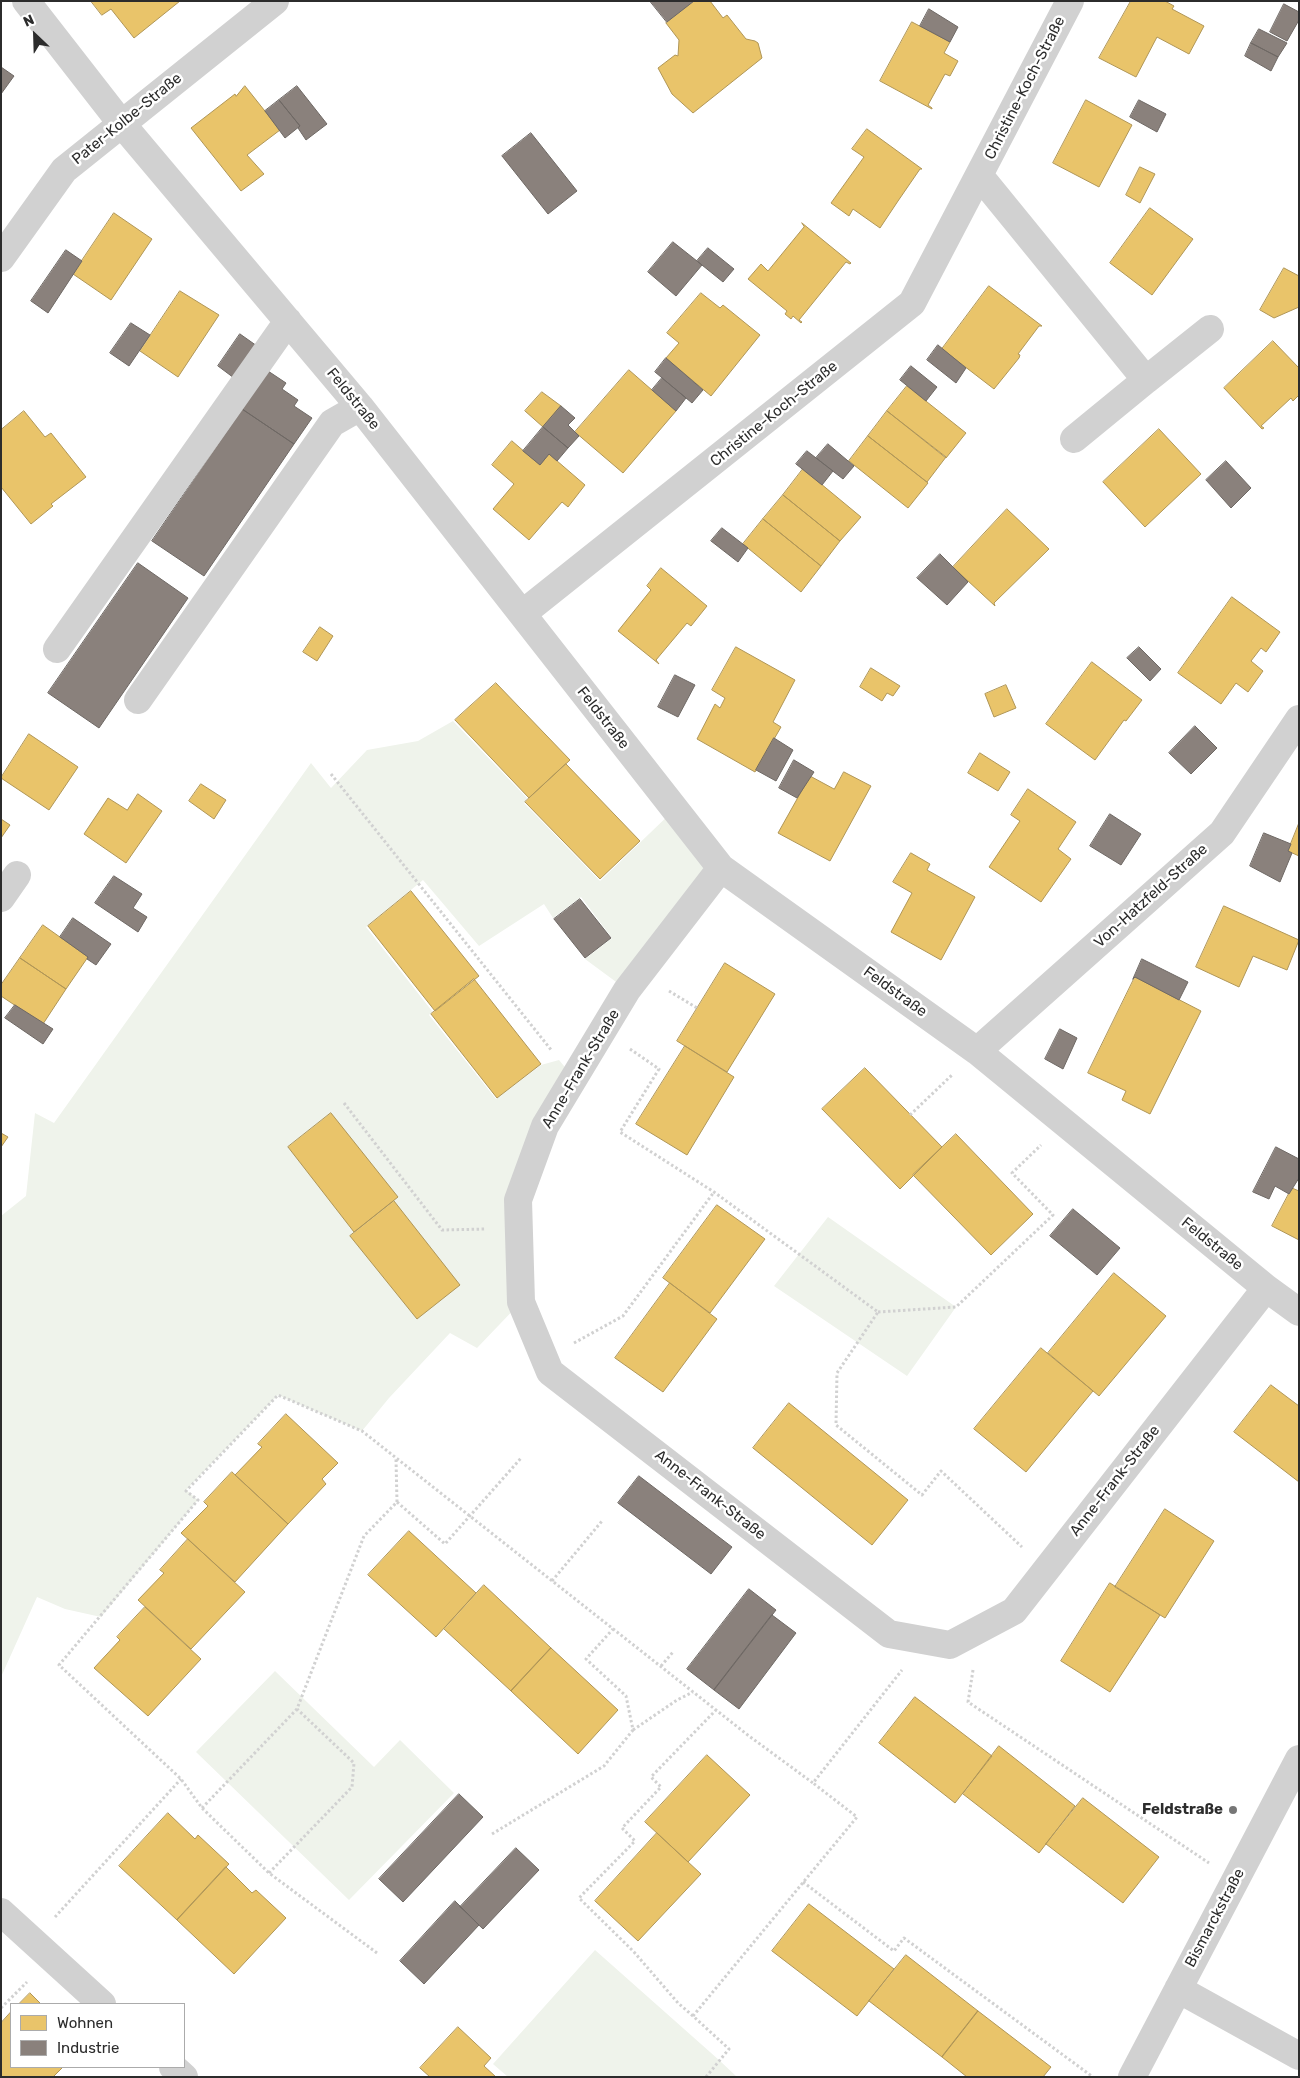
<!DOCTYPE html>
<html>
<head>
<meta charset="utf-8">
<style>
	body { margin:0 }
	#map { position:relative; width:1300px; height:2078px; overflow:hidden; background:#fff; font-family:Rubik,sans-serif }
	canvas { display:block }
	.frame { position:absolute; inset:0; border:2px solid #2c2c2c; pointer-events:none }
	.legend { position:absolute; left:10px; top:2003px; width:175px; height:65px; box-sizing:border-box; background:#fff; border:1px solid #ababab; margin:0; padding:6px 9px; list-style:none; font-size:15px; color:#2c2c2c }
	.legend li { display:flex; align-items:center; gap:10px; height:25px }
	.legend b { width:25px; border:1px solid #ababab }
	.north { position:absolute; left:10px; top:10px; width:50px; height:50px; -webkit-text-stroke:4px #fff; paint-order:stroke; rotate:336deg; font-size:14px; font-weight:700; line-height:20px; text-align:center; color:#2c2c2c }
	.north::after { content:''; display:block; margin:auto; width:18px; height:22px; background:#2c2c2c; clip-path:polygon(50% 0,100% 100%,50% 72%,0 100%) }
</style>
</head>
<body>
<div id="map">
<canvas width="1300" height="2078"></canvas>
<div class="frame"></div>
<ul class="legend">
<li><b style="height:14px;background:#e9c46a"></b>Wohnen</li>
<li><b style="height:14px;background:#8a817c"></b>Industrie</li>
</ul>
<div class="north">N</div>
</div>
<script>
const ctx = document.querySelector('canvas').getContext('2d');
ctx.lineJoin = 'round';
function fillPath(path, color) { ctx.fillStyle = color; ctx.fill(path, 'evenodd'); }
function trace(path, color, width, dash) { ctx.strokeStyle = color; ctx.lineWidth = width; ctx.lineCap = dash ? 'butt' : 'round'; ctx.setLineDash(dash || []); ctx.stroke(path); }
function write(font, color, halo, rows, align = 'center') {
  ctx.font = font + ' Rubik,sans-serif'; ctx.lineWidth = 5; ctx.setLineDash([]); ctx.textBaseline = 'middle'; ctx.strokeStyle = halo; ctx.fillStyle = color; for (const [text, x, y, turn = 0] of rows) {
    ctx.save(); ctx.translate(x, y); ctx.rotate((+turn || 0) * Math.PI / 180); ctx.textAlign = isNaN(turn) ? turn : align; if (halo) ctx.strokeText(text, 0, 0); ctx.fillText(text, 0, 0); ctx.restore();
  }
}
fillPath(new Path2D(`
	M453,721L527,798L524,803L600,881L675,809L721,868L627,990L585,959L612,938L581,897L553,918L544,904L479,946L423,880L366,927L432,1011L429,1015L496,1099L541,1065L559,1060L574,1078L518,1200L521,1302L477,1348L450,1333L389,1398L362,1431L278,1395L186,1490L198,1500L101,1617L65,1609L37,1597L1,1677V1216L26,1196L35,1113L54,1123L311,763L331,788L367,750L418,741Z
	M828,1217L956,1307L907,1376L774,1286Z
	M275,1671L374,1767L400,1740L454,1793L349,1900L196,1752Z
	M595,1950L719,2060L737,2077H508L493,2064Z`), '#eff3eb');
const homes = new Path2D(`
	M91,1H180L134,38L111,9L102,15Z
	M694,1H710L723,18L727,15L746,39L755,41L758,43L762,58L693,113L672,94L658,68L675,55L678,56L679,40L666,23Z
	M1131,1H1165L1174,6L1172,9L1204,26L1189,54L1157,37L1136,77L1099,58Z
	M912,22L950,42L944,53L958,61L950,76L945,74L928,105L932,108V109L880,81Z
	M245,86L280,130L247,155L264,174L241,191L191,128L235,94L236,96Z
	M1086,100L1132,125L1099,187L1053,163Z
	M867,129L922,169H920L898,201L880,228L853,209L849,216L831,203L864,157L852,149Z
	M1140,167L1155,174L1140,203L1126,195Z
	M1150,208L1193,239L1152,295L1110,263Z
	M114,213L152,239L111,300L73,274Z
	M802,223L851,263L850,264L846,262L799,320L802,322L801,323L793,316L791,319L785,314L787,311L748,279L761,264L768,271L804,227Z
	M1284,268L1299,276V307L1274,318L1260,310Z
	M989,286L1042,326H1039L1018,354L1020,355L1019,358L994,389L942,349Z
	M180,291L219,315L178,377L140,351Z
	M701,293L720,308L723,305L760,335L711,396L666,358L679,343L667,333Z
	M1273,341L1299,368V395L1293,401L1291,398L1261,426L1264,428L1262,429L1224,388Z
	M629,370L676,411L623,473L575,432Z
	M907,386L966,433L946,458L887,411Z
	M542,392L561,406L543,427L525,411Z
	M24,411L45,437L51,433L86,477L51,504L53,506L31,524L1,487V430Z
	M887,411L946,457L927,482L868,436Z
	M1159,429L1201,474L1145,527L1103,482Z
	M868,436L928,483L908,508L849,461Z
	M512,441L540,465L549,454L585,485L568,507L562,502L529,540L493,509L514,484L492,465Z
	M803,469L861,517L840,541L783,495Z
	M783,495L840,541L821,566L763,519Z
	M1007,509L1049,549L994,603L995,606L953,567Z
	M763,519L821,566L801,592L743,544Z
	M661,568L707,606L691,626L687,623L656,660L659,664L618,631L651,590L647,586Z
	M1232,597L1280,632L1266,652L1261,648L1251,661L1263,671L1248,692L1236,683L1221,704L1178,673Z
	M320,627L333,636L317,661L303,652Z
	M736,647L795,680L773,722L781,727L755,772L697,739L715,704L720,708L725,698L712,690Z
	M1092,662L1142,700L1126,721L1124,720L1095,760L1046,724Z
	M871,668L900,686L893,696L887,693L882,701L860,687Z
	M496,683L570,760L529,798L455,720Z
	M1006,685L1016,708L994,717L985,694Z
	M29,734L78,767L49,810L1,778Z
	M980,753L1010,772L998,791L968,773Z
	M566,764L640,841L600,879L525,802Z
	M844,772L871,786L830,861L778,833L810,776L834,789Z
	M201,784L226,800L214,819L189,801Z
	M1028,789L1076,822L1058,849L1071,859L1041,902L989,867L1020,821L1011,815Z
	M138,794L162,811L126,863L84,834L108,798L127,810Z
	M1,819L10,825L1,838Z
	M1299,823V856L1288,851Z
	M911,853L930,864L927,870L975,897L941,960L891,932L912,893L893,882Z
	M411,891L479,976L435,1011L368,926Z
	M1224,906L1299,940L1287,970L1253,956L1239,987L1196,967Z
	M43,925L88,957L66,989L20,958Z
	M20,958L66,989L43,1024L1,996V985Z
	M725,963L775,994L727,1072L677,1041Z
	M1135,977L1201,1011L1150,1114L1122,1100L1126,1091L1088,1073Z
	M474,979L541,1064L497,1098L431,1014Z
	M685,1046L734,1077L687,1155L636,1124Z
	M865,1068L942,1147L900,1189L822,1109Z
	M331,1113L398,1197L354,1232L288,1147Z
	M1,1133L8,1137L1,1147Z
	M956,1134L1033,1214L991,1255L913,1175Z
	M1292,1188L1299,1191V1240L1272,1226Z
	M394,1201L460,1285L417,1319L350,1236Z
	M717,1205L765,1239L710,1313L663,1278Z
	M1114,1273L1166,1316L1099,1396L1048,1353Z
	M670,1283L717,1319L663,1392L615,1358Z
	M1041,1348L1093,1391L1026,1472L974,1429Z
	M1271,1385L1299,1406V1482L1234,1432Z
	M789,1403L908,1500L872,1545L753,1448Z
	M286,1414L338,1463L322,1479L326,1484L288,1524L235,1475L262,1447L258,1444Z
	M232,1472L288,1524L235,1582L181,1533L208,1506L204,1502Z
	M1165,1509L1214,1541L1165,1618L1115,1587Z
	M409,1531L476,1593L436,1637L368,1575Z
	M188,1539L245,1592L191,1649L138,1600L164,1573L160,1570Z
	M1110,1583L1160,1615L1110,1692L1061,1661Z
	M484,1585L551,1648L511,1691L444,1629Z
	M145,1607L201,1659L148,1716L94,1668L120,1640L117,1637Z
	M551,1648L618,1710L578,1754L511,1691Z
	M915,1697L992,1756L955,1803L879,1743Z
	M999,1746L1075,1806L1039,1853L963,1794Z
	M707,1755L750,1795L688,1862L645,1822Z
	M1083,1798L1159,1857L1123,1903L1046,1844Z
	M168,1813L195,1839L198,1835L229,1864L177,1920L119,1866Z
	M657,1833L701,1874L638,1941L595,1901Z
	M226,1867L252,1893L256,1890L286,1918L234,1974L177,1920Z
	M809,1904L894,1969L857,2016L772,1951Z
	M906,1955L978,2011L942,2057L869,2001Z
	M30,1993L41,2004H19Z
	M978,2011L1051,2067L1043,2077H967L942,2057Z
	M11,2012V2067H63L53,2077H1V2023Z
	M458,2027L491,2058L484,2066L496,2077H430L420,2068Z`);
fillPath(homes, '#e9c46a');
trace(homes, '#b09657', 1);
const industry = new Path2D(`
	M650,1H694L667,22Z
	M1284,4L1299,12V20L1287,41L1270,32Z
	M929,9L958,27L950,42L920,26Z
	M1259,29L1287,43L1278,57L1251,43Z
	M1251,43L1278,57L1271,71L1245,56Z
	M1,67L14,76L1,94Z
	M297,86L327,124L306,140L298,128L300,126L279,100Z
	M279,100L300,126L285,138L265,111Z
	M1139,100L1166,114L1157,132L1130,117Z
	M531,133L577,191L548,214L502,156Z
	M673,242L702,265L676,296L648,272Z
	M708,248L734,269L723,282L697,261Z
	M66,250L82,261L48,313L31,301Z
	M131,323L150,335L129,366L110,353Z
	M240,334L257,346L234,378L218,366Z
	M938,345L966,368L956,383L927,360Z
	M666,358L703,390L692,403L655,372Z
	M911,366L937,387L926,401L900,380Z
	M268,371L286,383L282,389L298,400L294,406L312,418L294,444L242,409Z
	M662,378L686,398L676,411L652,390Z
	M561,406L575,418L568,425L579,436L568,448L543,427Z
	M242,409L294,444L204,576L152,541Z
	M543,427L568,448L557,461L549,454L540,465L523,451Z
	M828,444L854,466L843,479L816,458Z
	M807,451L833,471L822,485L796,464Z
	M1226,461L1251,488L1231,508L1206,480Z
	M722,528L748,548L738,562L711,541Z
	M940,554L968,582L947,605L917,578Z
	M138,563L188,598L99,728L48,693Z
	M1139,647L1161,669L1150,681L1127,658Z
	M675,675L695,685L678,717L658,707Z
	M1195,726L1217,748L1191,774L1169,753Z
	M774,738L793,750L776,781L756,770Z
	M794,760L814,772L797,798L779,788Z
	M1110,814L1141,834L1121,865L1090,846Z
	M1264,833L1291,844L1288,851L1292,853L1280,882L1250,866Z
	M114,876L142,894L133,908L147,917L138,932L95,903Z
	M580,899L611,938L585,958L554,919Z
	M73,918L111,944L96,965L87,959L88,957L60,937Z
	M1142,959L1188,982L1179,1000L1135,977L1133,979Z
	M15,1005L53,1029L43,1044L5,1018Z
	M1060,1029L1077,1038L1063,1069L1045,1059Z
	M1276,1147L1299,1159V1178L1289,1194L1275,1186L1269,1199L1253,1192Z
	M1073,1209L1120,1248L1097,1275L1050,1236Z
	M639,1476L732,1547L711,1574L618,1503Z
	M749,1589L776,1610L714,1690L687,1669Z
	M772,1615L796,1633L739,1709L714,1690Z
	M459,1794L483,1817L403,1902L379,1879Z
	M516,1848L539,1870L483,1929L460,1907Z
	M455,1901L479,1925L424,1984L400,1961Z`);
fillPath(industry, '#8a817c');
trace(industry, '#6e6864', 1);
trace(new Path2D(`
	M331,774L552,1051
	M669,991L697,1008
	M630,1049L659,1069L620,1132L714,1192L878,1312L837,1373L836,1425L922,1495L941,1471L1022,1547
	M344,1103L442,1230L486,1229
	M910,1115L953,1074
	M878,1312L956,1307L1053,1215L1012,1173L1041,1145
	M574,1343L623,1316L714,1192
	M397,1502L445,1544L522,1457
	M552,1581L602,1521
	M661,1666L673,1652
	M973,1670L968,1702L1209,1863
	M633,1730L677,1700L693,1692
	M202,1808L297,1709
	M492,1834L604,1766L633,1730L626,1696L586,1659L613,1629
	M269,1873L352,1787L354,1763L297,1709L364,1536L397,1502L396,1459
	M803,1882L894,1951L904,1938L1093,2077
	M55,1917L181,1779
	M377,1953L269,1873L202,1808L181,1779L59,1665L198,1500L186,1491L278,1395L362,1431L749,1736L813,1783L902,1670
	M1,2008L27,1982
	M693,2016L678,2003L634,1952L579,1898L635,1841L622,1828L661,1787L651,1777L716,1710
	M706,2077L729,2049L693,2016L857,1817L813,1783`), '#d1d1d1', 3, [2.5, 2.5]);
trace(new Path2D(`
	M26,1L121,123L360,407L721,868L977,1051L1266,1288L1299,1312
	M979,175L1146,380L1074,439
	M1,258L64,170L275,1
	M1146,380L1210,329
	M522,614L912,303L1070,1
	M57,649L288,321
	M138,700L332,423L360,407
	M721,868L627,990L545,1126L518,1200L521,1302L550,1372L889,1634L950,1645L1014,1611L1266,1288
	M1,898L17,875
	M977,1051L1222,833L1299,719
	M1,1912L102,2004
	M1178,1989L1299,2056
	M173,2067L184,2077
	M1132,2077L1299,1759`), '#d1d1d1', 28);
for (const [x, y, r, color] of [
	[1233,1810,5,"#767676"]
]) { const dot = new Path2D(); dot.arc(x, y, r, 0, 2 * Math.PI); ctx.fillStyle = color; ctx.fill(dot); trace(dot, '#fff', 2); }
write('15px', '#2c2c2c', '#fff', [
	["Christine-Koch-Straße",1025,88,-63],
	["Pater-Kolbe-Straße",127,119,-39],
	["Feldstraße",353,399,51],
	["Christine-Koch-Straße",774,414,-39],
	["Feldstraße",603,718,52],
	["Von-Hatzfeld-Straße",1151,896,-42],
	["Feldstraße",895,992,36],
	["Anne-Frank-Straße",581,1069,-59],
	["Feldstraße",1212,1244,39],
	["Anne-Frank-Straße",1115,1481,-52],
	["Anne-Frank-Straße",710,1495,38],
	["Bismarckstraße",1215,1918,-62]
]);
write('bold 15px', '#2c2c2c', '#fff', [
	["Feldstraße",1223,1810]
], 'right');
</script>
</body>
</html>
